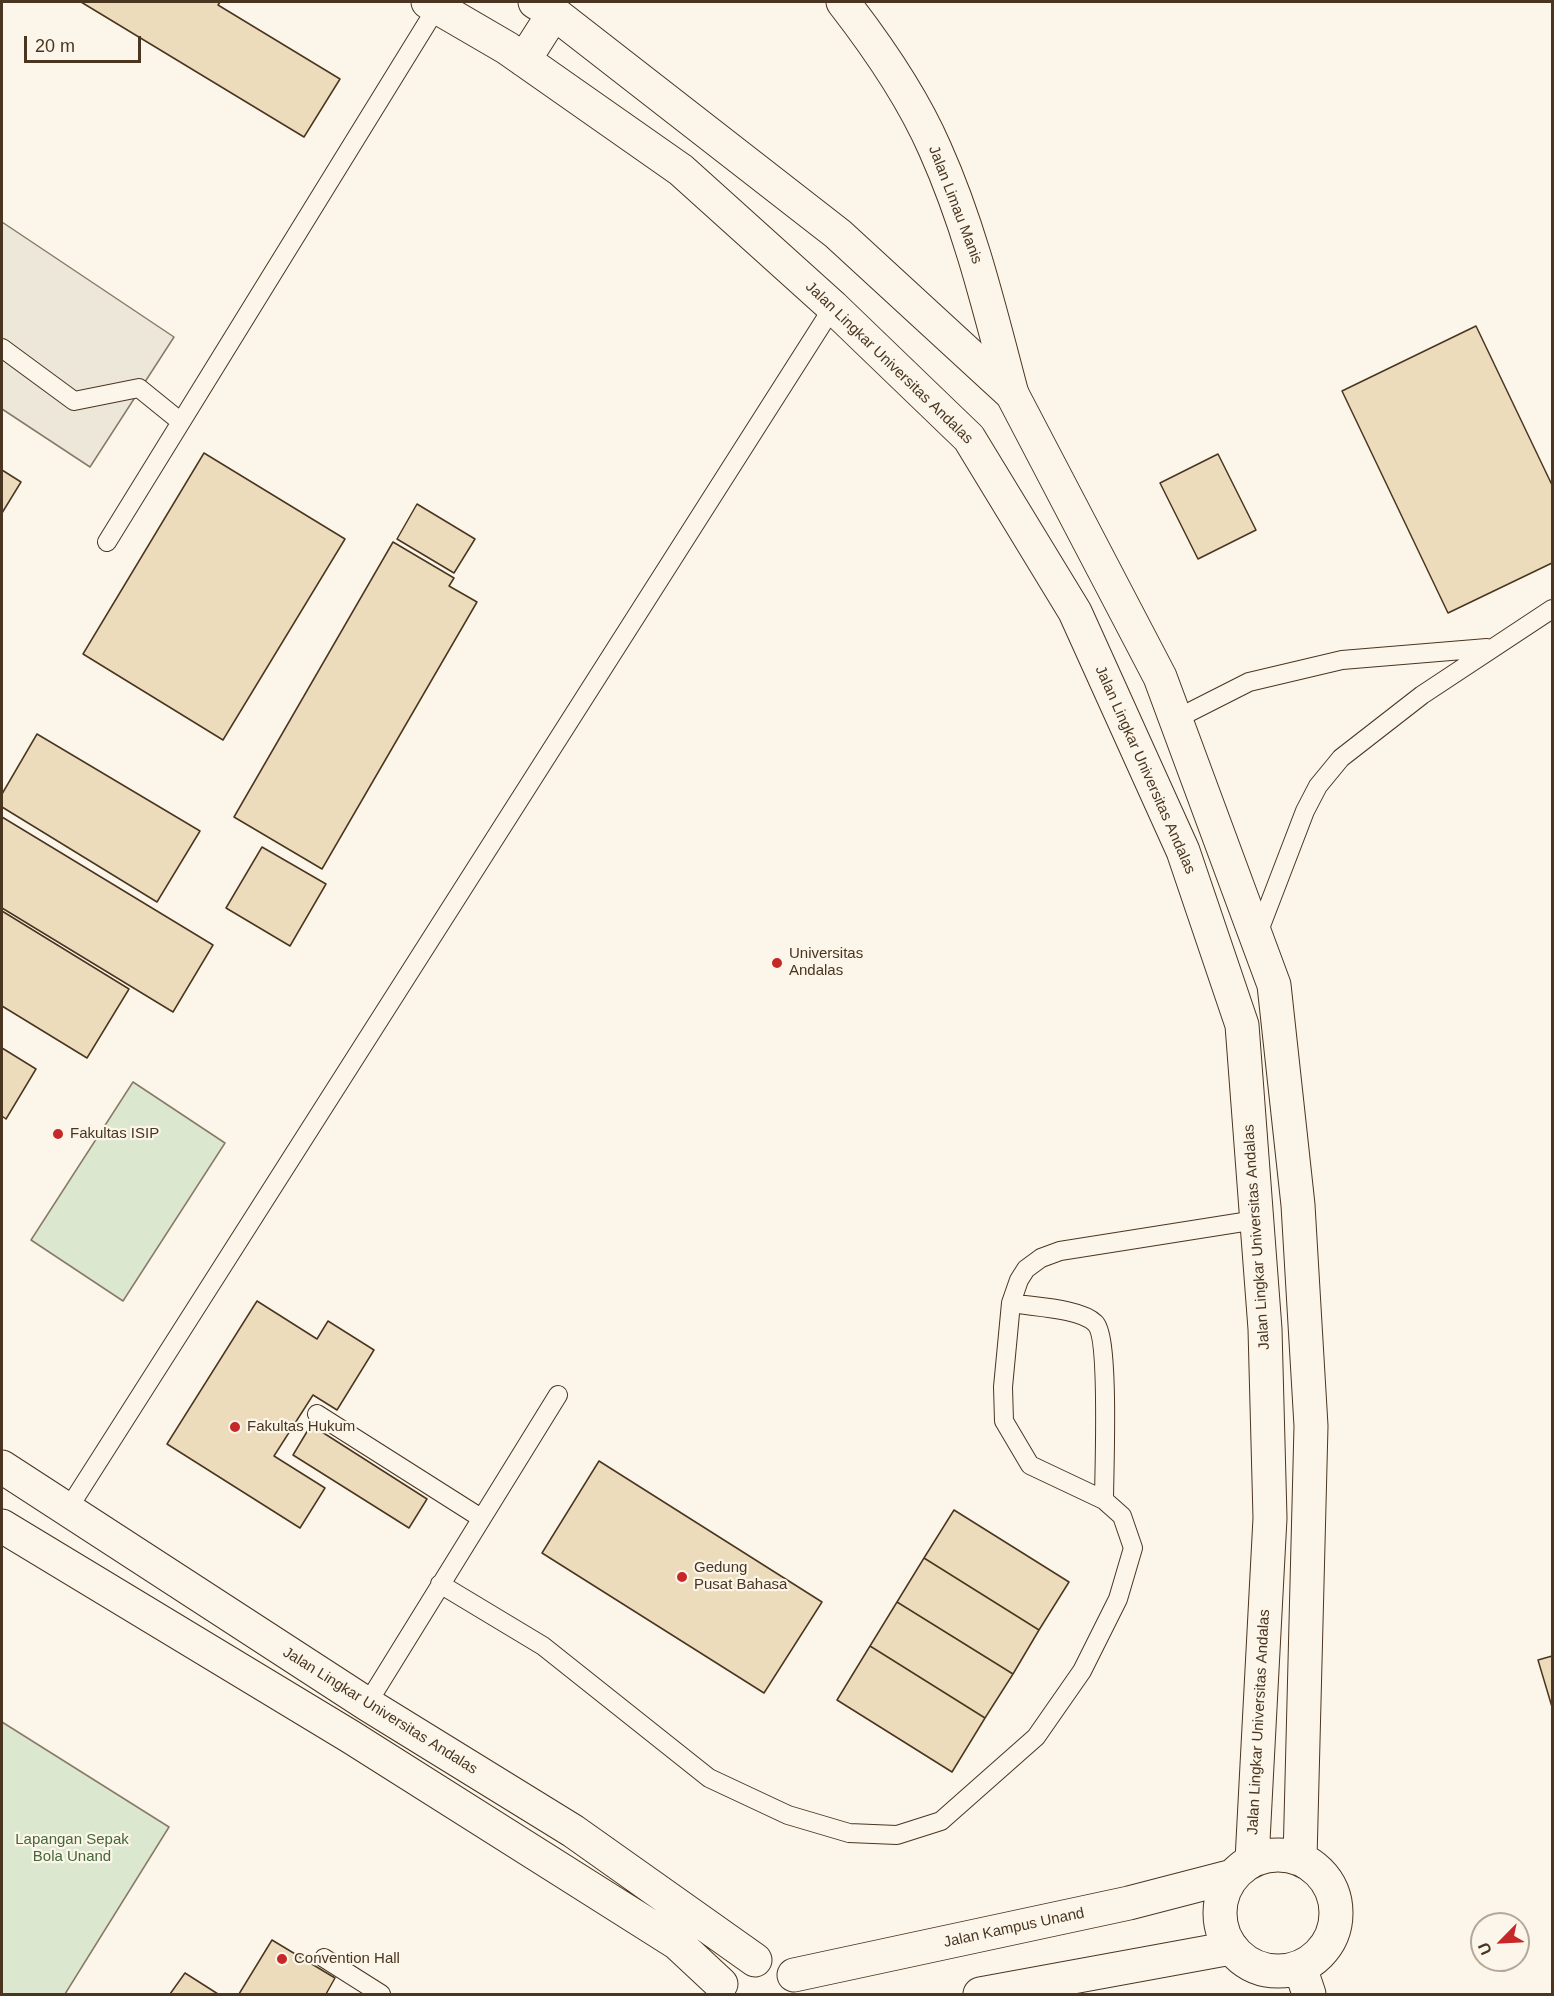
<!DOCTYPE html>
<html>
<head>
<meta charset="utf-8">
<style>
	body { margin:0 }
	#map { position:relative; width:1554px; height:1996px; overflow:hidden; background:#fbf6e9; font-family:Helvetica,sans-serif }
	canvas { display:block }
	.frame { position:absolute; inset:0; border:3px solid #4a3520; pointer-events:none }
	.north { position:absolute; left:1470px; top:1912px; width:60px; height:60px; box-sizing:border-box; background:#fbf6e9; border:2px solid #b4a999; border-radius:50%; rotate:246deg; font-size:16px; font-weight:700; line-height:24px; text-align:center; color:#4a3520 }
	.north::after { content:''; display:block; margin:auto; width:21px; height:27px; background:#c62828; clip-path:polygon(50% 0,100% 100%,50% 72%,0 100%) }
	.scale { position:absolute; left:24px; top:36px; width:117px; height:27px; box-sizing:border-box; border:3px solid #4a3520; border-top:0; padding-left:8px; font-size:18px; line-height:21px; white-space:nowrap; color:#4a3520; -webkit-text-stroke:4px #fbf6e9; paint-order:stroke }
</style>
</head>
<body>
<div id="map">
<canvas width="1554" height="1996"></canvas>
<div class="frame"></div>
<div class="north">U</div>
<div class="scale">20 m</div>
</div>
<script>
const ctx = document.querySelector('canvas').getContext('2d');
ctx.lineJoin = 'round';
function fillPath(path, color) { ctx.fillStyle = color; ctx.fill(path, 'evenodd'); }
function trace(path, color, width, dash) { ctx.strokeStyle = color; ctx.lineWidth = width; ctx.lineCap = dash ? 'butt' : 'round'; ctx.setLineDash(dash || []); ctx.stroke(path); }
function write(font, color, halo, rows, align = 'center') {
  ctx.font = font + ' Helvetica,sans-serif'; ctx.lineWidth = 4.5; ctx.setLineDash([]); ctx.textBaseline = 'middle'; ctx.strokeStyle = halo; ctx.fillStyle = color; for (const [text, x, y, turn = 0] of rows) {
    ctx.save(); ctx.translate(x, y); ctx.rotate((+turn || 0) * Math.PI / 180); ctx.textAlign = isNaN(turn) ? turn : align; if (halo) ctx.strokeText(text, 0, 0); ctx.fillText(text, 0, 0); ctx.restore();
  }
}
const green = new Path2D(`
	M133,1082L225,1143L123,1301L31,1240Z
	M2,1722L169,1827L65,1994H2Z`);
fillPath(green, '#dce7d0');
trace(green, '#887966', 1.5);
const parking = new Path2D(`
	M2,222L174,337L90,467L2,409Z`);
fillPath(parking, '#ede7d9');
trace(parking, '#887966', 1.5);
const building = new Path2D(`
	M81,2H220L218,5L340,79L304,137Z
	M1476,326L1552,485V563L1448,613L1342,391Z
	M204,453L345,539L223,740L83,654Z
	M1218,454L1256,530L1198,559L1160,483Z
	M2,470L21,482L2,513Z
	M417,504L475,539L454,573L397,539Z
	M393,542L454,578L449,586L477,602L322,869L234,817Z
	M37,734L200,831L157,902L2,807V794Z
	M2,817L213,945L173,1012L2,908Z
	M262,847L326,884L290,946L226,908Z
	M2,911L129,989L87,1058L2,1006Z
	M2,1048L36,1069L6,1119L2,1116Z
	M257,1301L317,1339L328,1321L374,1350L337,1410L313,1395L274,1456L325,1488L300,1528L167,1444Z
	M311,1425L427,1499L409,1528L293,1455Z
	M599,1461L822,1602L764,1693L542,1553Z
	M954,1510L1069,1582L1039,1630L924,1558Z
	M924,1558L1039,1630L1013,1674L897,1602Z
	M897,1602L1013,1674L985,1718L870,1646Z
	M870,1646L985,1718L952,1772L837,1700Z
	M1552,1656V1707L1538,1660Z
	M272,1940L335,1978L326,1994H239Z
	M185,1973L218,1994H170Z`);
fillPath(building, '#ecdcbc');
trace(building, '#4a3520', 1.5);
const service = new Path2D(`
	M2,348L74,401L139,388L181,422
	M107,542L437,7
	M1176,719L1249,682L1342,660L1487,648
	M1257,936L1305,811L1318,786L1341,758L1422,695L1552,609
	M1011,1303C1032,1307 1080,1308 1095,1323C1110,1337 1104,1473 1104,1500
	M317,1414L481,1518
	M68,1509L833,307
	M440,1584L543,1646L709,1778L788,1815L849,1833L897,1835L941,1821L1036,1737L1082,1671L1118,1599L1133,1548L1122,1516L1104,1500L1030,1465L1004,1421L1003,1387L1011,1303L1019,1280L1026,1269L1041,1258L1060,1251L1256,1220
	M367,1704L558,1395
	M324,1958L381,1994`);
const minor = new Path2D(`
	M843,2C878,47 912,96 935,149C970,227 990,311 1012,394`);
const tertiary = new Path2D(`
	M428,2L507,48L681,170L833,307L969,438L1075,612L1183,851L1242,1025L1265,1329L1270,1518L1252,1860
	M535,2L554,13L838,234L1012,394L1160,677L1274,985L1298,1205L1311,1426L1300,1859
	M524,60L554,13
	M2,1467L367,1704L573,1831L755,1960
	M2,1526L351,1737L677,1943L721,1984
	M1220 1913a58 58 0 1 1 116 0a58 58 0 1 1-116 0Z
	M1300,1967L1309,1994
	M794,1975L1129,1903L1233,1876
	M980,1994L1231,1948`);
trace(service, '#4a3520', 20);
trace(minor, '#4a3520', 35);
trace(tertiary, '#4a3520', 35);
trace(service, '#fbf6e9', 18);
trace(minor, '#fbf6e9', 33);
trace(tertiary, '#fbf6e9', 33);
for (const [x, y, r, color] of [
	[777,963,6,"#c62828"],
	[58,1134,6,"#c62828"],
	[235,1427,6,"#c62828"],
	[682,1577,6,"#c62828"],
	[282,1959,6,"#c62828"]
]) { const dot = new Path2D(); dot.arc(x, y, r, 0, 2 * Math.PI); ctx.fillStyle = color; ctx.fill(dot); trace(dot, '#fbf6e9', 2); }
write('15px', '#4a3520', '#fbf6e9', [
	["Jalan Limau Manis",955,205,69],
	["Jalan Lingkar Universitas Andalas",889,363,44],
	["Jalan Lingkar Universitas Andalas",1145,770,66],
	["Jalan Lingkar Universitas Andalas",1257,1237,-94],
	["Jalan Lingkar Universitas Andalas",380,1711,32],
	["Jalan Lingkar Universitas Andalas",1259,1722,-87],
	["Jalan Kampus Unand",1014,1928,-12]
]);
write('15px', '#4a3520', '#fbf6e9', [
	["Universitas",789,954],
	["Andalas",789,971],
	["Fakultas ISIP",70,1134],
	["Fakultas Hukum",247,1427],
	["Gedung",694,1568],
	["Pusat Bahasa",694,1585],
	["Convention Hall",294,1959]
], 'left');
write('15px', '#436837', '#fbf6e9', [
	["Lapangan Sepak",72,1840],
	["Bola Unand",72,1857]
]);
</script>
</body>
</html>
